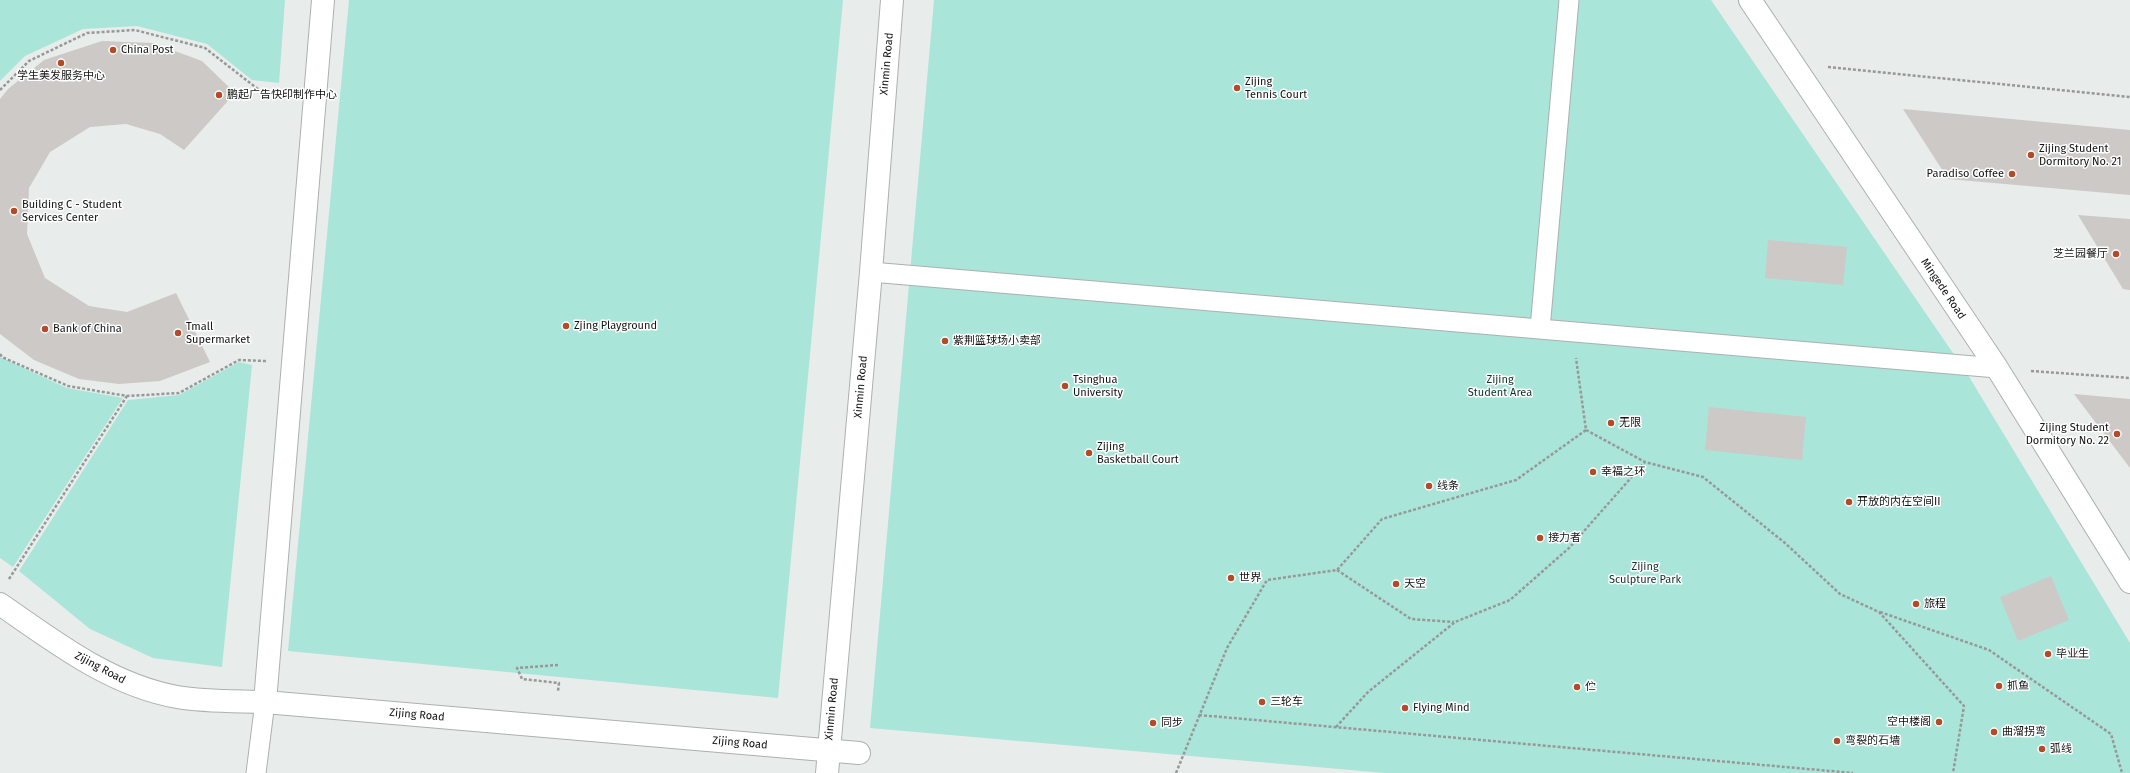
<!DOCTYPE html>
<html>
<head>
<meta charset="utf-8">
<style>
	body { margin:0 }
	canvas { display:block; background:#e8eceb }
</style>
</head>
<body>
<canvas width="2130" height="773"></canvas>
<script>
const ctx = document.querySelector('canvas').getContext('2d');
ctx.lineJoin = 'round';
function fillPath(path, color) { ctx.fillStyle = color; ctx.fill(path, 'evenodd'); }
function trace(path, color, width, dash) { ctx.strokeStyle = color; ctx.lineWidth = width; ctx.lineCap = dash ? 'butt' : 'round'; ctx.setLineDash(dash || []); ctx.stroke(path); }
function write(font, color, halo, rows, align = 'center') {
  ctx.font = font + ' "Fira Sans","Noto Sans SC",sans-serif'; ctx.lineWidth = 3; ctx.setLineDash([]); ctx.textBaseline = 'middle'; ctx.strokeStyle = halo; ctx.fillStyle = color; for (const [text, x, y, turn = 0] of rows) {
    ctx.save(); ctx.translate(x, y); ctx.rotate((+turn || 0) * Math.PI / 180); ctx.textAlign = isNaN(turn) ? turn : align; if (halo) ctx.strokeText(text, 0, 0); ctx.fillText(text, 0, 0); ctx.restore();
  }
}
fillPath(new Path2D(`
	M0,0H285L279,83L252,80L207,44L137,26L83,29L25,56L0,81Z
	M349,0H843L778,698L288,651Z
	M934,0H1711L1968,375L2130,643V773H1385L870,728Z
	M0,357L67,388L123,398L13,567L0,558Z
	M239,362L252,365L222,667L153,658L90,629L19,571L128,400L179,395Z`), '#aae5d9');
fillPath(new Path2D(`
	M102,41L153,43L202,61L235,93L184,150L160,134L126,124L90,127L50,152L29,188L27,234L45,278L89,306L127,312L176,293L210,362L160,381L119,384L79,379L34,360L0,334V99L8,89L44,60Z
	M1903,109L2130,130V195L1948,179Z
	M2078,215L2130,219V290L2123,289Z
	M1768,240L1847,247L1843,285L1765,278Z
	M2074,394L2130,399V468Z
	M1709,407L1806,417L1802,460L1705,450Z
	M2051,576L2069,620L2018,641L2000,597Z`), '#cdc9c7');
const service = new Path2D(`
	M871,272L1997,368
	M1540,329L1569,0
	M256,773L265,702`);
const minor = new Path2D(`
	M1750,0L1997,368L2130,582
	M0,604C55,642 110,685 177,697C205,702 236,701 265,702L859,753
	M265,702L323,0
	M827,773L871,272L892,0`);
trace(service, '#acb0af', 21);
trace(minor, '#acb0af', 24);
trace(new Path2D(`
	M1828,67L2130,97
	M0,90L29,61L87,33L135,30L205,48L263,93L288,95
	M0,354L2,357L68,386L127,396L179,393L239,360L266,361
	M2031,371L2130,378
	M1586,430L1645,462L1703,477L1785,543L1840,594L1879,612L1964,706L1953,773
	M1337,570L1411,619L1454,622
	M9,579L127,396
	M1880,612L1989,650L2111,734L2122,773
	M558,665L517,668L522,679L559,683L558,691
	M1199,715L1853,773
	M1336,727L1368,692L1455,622L1510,600L1569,548L1645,462
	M1176,773L1227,648L1267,580L1337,570L1382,519L1516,480L1586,430L1576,358`), '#969998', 2.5, [3, 2]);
trace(service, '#fff', 19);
trace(minor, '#fff', 22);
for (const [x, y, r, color] of [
	[113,50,4,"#b34b29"],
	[61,63,4,"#b34b29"],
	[1237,88,4,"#b34b29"],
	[219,95,4,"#b34b29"],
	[2031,155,4,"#b34b29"],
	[2012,174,4,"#b34b29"],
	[14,211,4,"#b34b29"],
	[2116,254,4,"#b34b29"],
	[566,326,4,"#b34b29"],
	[45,329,4,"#b34b29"],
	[178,333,4,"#b34b29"],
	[945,341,4,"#b34b29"],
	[1065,386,4,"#b34b29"],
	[1611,423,4,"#b34b29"],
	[2117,434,4,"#b34b29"],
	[1089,453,4,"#b34b29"],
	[1593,472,4,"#b34b29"],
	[1429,486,4,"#b34b29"],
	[1849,502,4,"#b34b29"],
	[1540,538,4,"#b34b29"],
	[1231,578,4,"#b34b29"],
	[1396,584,4,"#b34b29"],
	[1916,604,4,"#b34b29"],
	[2048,654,4,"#b34b29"],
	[1999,686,4,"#b34b29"],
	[1577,687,4,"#b34b29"],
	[1262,702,4,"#b34b29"],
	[1405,708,4,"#b34b29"],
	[1939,722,4,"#b34b29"],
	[1153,723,4,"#b34b29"],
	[1994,732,4,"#b34b29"],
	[1837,741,4,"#b34b29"],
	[2042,749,4,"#b34b29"]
]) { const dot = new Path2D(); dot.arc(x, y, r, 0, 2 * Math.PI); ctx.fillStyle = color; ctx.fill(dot); trace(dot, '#fff', 1.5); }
write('11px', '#111312', '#fff', [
	["China Post",121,50],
	["学生美发服务中心",61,76,"center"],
	["Zijing",1245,82],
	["Tennis Court",1245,95],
	["鹏起广告快印制作中心",227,95],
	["Zijing Student",2039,149],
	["Dormitory No. 21",2039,162],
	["Paradiso Coffee",2004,174,"right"],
	["Building C - Student",22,205],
	["Services Center",22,218],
	["芝兰园餐厅",2108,254,"right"],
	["Zjing Playground",574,326],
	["Tmall",186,327],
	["Supermarket",186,340],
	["Bank of China",53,329],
	["紫荆篮球场小卖部",953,341],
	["Tsinghua",1073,380],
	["University",1073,393],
	["无限",1619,423],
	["Zijing Student",2109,428,"right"],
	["Dormitory No. 22",2109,441,"right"],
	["Zijing",1097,447],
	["Basketball Court",1097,460],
	["幸福之环",1601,472],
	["线条",1437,486],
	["开放的内在空间II",1857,502],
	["接力者",1548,538],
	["世界",1239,578],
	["天空",1404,584],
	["旅程",1924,604],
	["毕业生",2056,654],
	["抓鱼",2007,686],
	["伫",1585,687],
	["三轮车",1270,702],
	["Flying Mind",1413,708],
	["空中楼阁",1931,722,"right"],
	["同步",1161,723],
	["曲溜拐弯",2002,732],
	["弯裂的石墙",1845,741],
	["弧线",2050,749]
], 'left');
write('11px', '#111312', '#fff', [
	["Xinmin Road",887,64,-85],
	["Mingede Road",1943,289,56],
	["Xinmin Road",861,387,-85],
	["Zijing Road",100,668,28],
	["Xinmin Road",832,709,-85],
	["Zijing Road",417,715,5],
	["Zijing Road",740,743,5]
]);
write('11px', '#0f312b', '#fff', [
	["Zijing",1500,380],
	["Student Area",1500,393],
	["Zijing",1645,567],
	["Sculpture Park",1645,580]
]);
</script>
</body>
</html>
